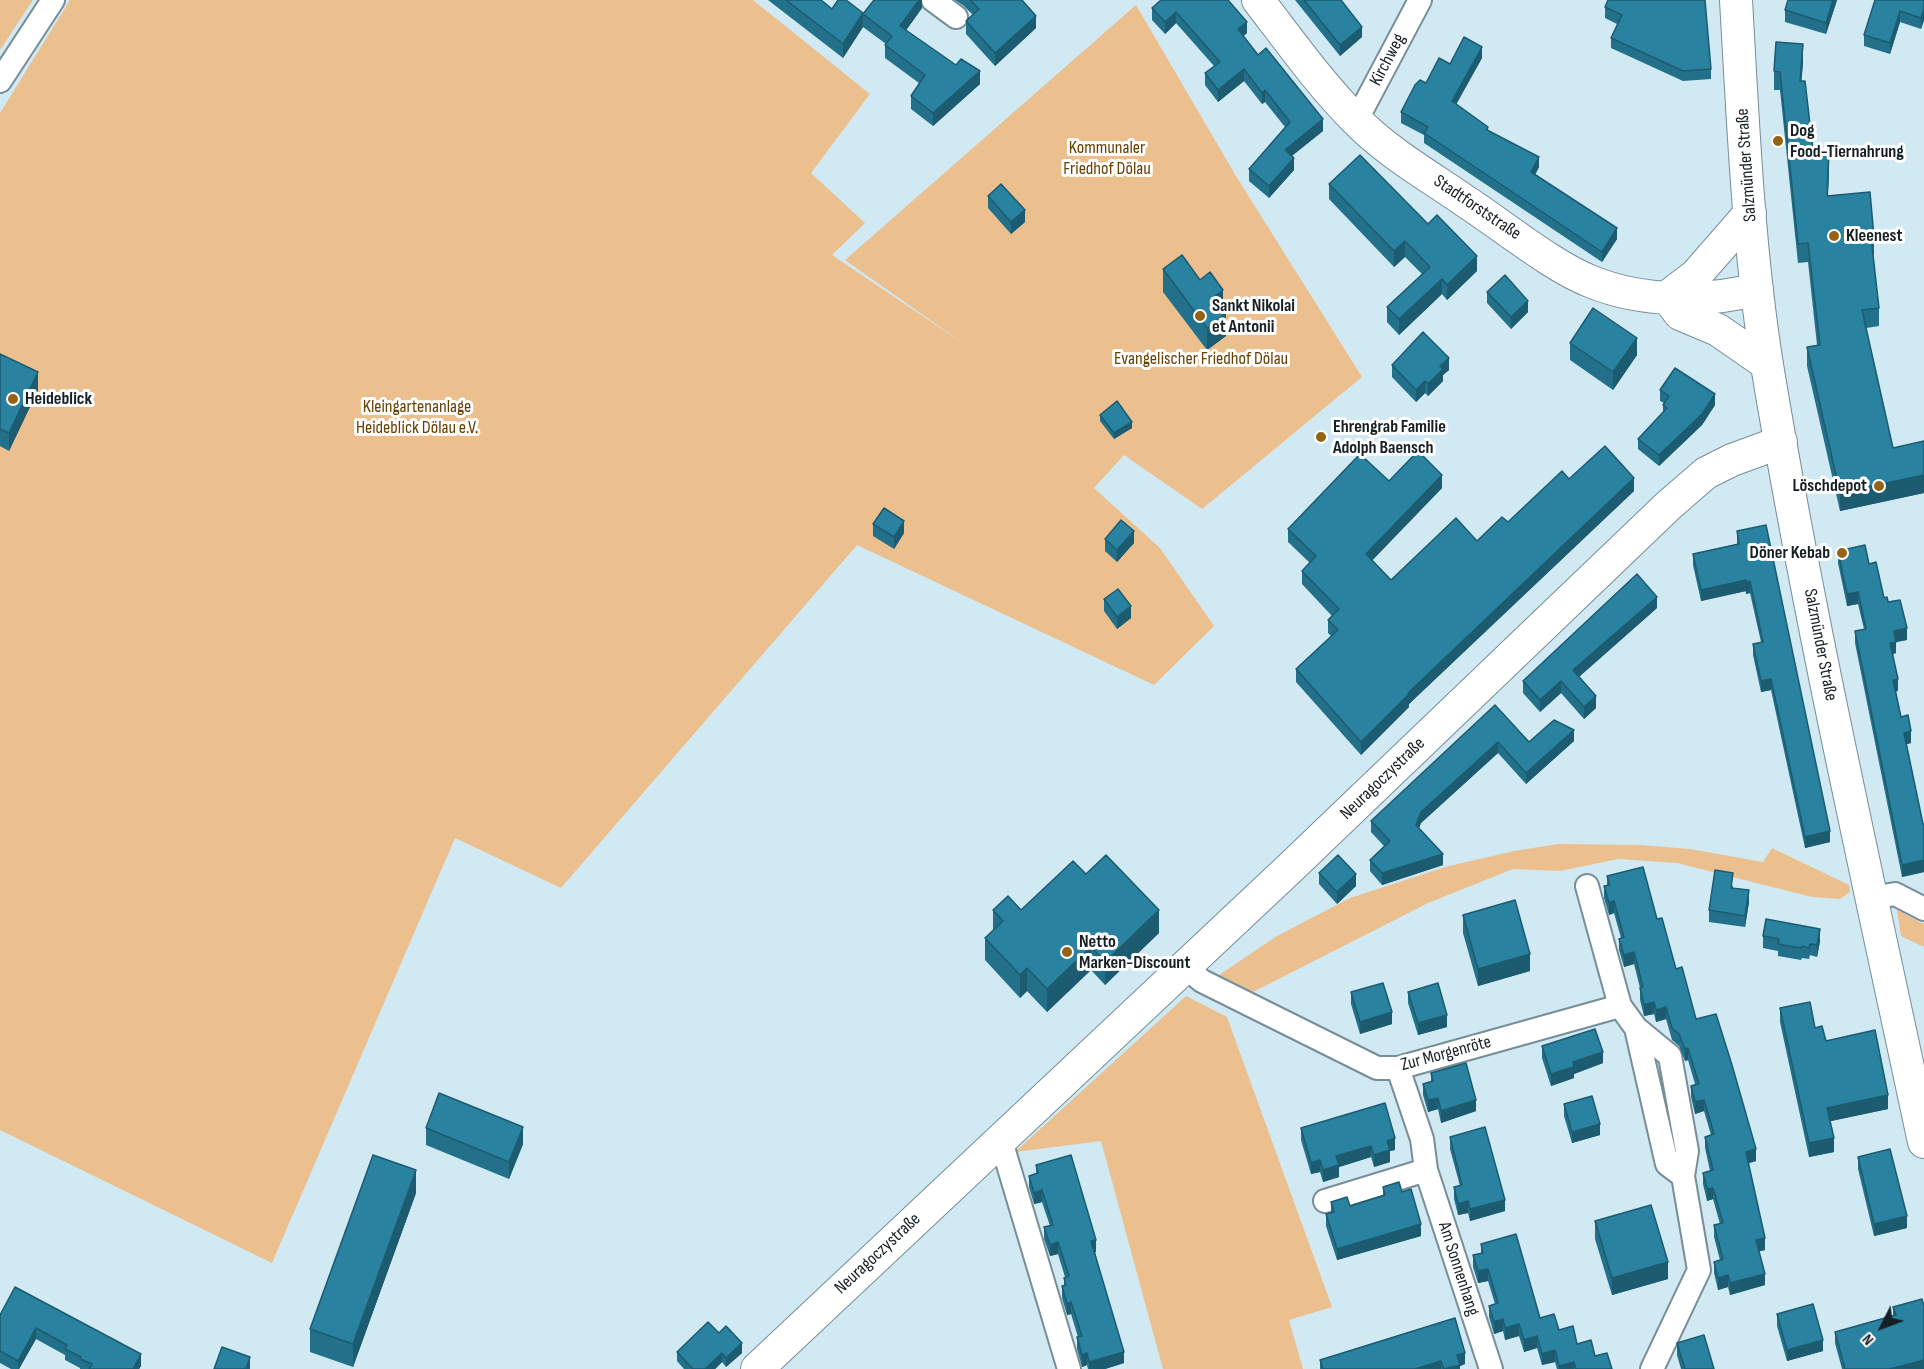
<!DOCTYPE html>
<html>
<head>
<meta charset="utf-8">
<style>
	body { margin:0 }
	#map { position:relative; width:1924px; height:1369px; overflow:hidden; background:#d0e9f3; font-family:"Sofia Sans Condensed",sans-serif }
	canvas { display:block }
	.north { position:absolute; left:1852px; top:1297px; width:60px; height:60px; -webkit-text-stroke:4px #fff; paint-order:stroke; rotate:228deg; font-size:16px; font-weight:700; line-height:24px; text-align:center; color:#161f23 }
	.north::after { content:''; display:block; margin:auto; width:21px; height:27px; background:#161f23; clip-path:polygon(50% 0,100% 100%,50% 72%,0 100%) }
</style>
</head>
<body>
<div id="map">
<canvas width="1924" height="1369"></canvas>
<div class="north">N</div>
</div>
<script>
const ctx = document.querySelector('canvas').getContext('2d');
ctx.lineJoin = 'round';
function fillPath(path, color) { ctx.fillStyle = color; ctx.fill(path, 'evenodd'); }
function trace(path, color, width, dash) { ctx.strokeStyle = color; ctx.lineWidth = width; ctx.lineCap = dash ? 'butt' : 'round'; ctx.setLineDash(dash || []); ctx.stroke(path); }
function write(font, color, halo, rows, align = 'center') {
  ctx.font = font + ' "Sofia Sans Condensed",sans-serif'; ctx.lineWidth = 6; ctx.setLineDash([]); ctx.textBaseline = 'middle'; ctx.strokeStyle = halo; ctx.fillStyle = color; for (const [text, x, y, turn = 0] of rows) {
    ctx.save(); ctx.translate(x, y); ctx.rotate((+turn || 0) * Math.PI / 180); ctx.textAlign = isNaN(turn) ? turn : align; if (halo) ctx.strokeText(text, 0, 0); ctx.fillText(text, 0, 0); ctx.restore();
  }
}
fillPath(new Path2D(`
	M0,0H33L0,50Z
	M70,0H753L870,94L811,173L865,223L832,255L964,344L845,260L1136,5L1236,176L1362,377L1202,509L1124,455L1094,488L1160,548L1214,626L1154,685L857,545L561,888L455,838L272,1263L0,1130V113Z
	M1558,844L1640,845L1690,849L1763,862L1772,848L1849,885L1850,892L1840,899L1812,897L1677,863L1618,859L1560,871L1513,869L1428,903L1253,992L1219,975L1277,936L1350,898L1445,867L1514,851Z
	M1897,910L1924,924V947L1901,936Z
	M1186,996L1227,1017L1332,1307L1289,1320L1303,1369H1163L1101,1141L1015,1152Z`), '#ebc08e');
const minor = new Path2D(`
	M933,0L956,17
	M0,81L53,0
	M1356,121L1420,0
	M1587,886L1620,1006
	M1872,898L1895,894L1924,909
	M1185,967L1202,981L1377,1068H1398L1620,1006L1636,1028L1667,1164L1683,1176L1699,1270L1652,1369
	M1636,1028L1670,1056L1687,1151L1683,1176
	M1398,1068L1422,1139L1426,1170L1491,1369
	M1001,1141L1069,1369
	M1325,1201L1426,1170`);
const secondary = new Path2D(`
	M1258,0C1289,40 1319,83 1356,120C1387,152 1429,176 1465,201C1502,225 1553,267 1592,282C1642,302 1706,303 1757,289
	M1736,0C1743,122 1748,245 1767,365C1810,626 1869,884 1924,1142
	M1667,297L1680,314L1718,330L1767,364
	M1667,297L1696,275L1750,213
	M757,1369L1289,869L1669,505L1706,473L1732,460L1781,442`);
trace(minor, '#778e97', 26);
trace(secondary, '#778e97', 34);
trace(minor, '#fff', 22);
trace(secondary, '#fff', 32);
fillPath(new Path2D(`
	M768,0H821L832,9L863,13L922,0V8L906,30L980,84L933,126L911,109V96L919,83L885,58V45L886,44L863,27L843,58Z
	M955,0H1022L1036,28L995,66L966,34V21L973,15L964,6Z
	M1161,0L1247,33L1243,36L1323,131L1292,156L1294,170L1269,198L1249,181V169L1285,127L1265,102L1262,104L1244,81L1218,102L1205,85V73L1214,66L1176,23L1165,34L1152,20V8Z
	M1295,0H1341L1362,37L1340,56Z
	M1608,0L1711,69V79L1683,81L1611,48V38L1617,24L1605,18V7Z
	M1788,0H1837L1826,34L1785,22V10Z
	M1875,0H1924V20L1921,29L1900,22L1890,54L1864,46V35Z
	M1482,58L1456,104L1488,130L1539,167L1535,175L1617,239L1602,262L1424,143V135L1401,123V112L1426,83L1450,64Z
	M1803,63L1801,81L1813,150L1829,169L1828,196L1874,237V255H1873L1879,308V326L1866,328L1893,448L1924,441V493L1840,511L1807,366V347L1817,345L1808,262L1798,263L1780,90H1774V71Z
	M1329,184L1428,224L1477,271L1447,300L1442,294L1399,335L1387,322V307L1422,274L1405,257L1394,267L1329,199Z
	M988,196L1025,222L1011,234L988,208Z
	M1163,269L1226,336L1207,350L1163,292Z
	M1487,292L1528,312L1511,329L1487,303Z
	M1570,343L1637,355L1613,390L1570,360Z
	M0,354L38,390L9,451L0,446Z
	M1392,365L1449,370L1443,375V381L1428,396L1425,393L1416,402L1392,377Z
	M1660,390L1715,405L1702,425L1659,466L1638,449V439L1663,412V405L1664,403L1660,401Z
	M1100,415L1132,428L1114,439L1100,421Z
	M1569,479L1634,491L1409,704V707L1361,755L1296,682V669L1331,636L1328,633V620L1332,616L1302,584V571L1310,563L1288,542V529L1389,481L1442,488L1372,560L1391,580L1477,541L1508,522Z
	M873,524L904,533L894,549L873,536Z
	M1737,531L1830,842L1805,848L1771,690L1761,692L1753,655V644L1761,642L1750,593L1746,594V591L1701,601L1693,565V554L1737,544Z
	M1105,539L1134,543L1117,562L1105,551Z
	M1838,551L1869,564L1884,598L1888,602L1907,640L1896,642V653L1893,654L1898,691H1896L1901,717L1911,743L1906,744L1923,824H1924V872L1902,877L1855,643V631L1864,629L1858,604L1847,606L1838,563Z
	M1104,599L1131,618L1117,629L1104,611Z
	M1657,608L1579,677L1596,708L1584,719L1561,693L1540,712L1523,693V681Z
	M1495,705L1529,742L1574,741L1526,784L1498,753L1421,823L1419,828L1443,865L1382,885L1370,871V860L1384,846L1371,832V821Z
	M1319,873L1356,886L1337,904L1319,884Z
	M1086,874L1159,933L1105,985L1091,970L1047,1012L1027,991L1020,998L985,960V938L993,930V910H1021Z
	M1607,876L1657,919L1696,1019L1756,1161L1748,1163L1765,1250L1759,1251L1765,1285L1730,1295L1728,1287L1718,1290L1714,1273V1262L1720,1260L1714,1237V1225L1720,1224L1713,1199L1707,1201L1703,1184V1173L1710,1171L1705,1148V1137L1711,1135L1704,1111L1695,1114L1691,1097V1086L1695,1084L1688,1060L1685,1061L1679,1046L1672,1040L1666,1019L1656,1022L1654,1014L1644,1016L1640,1000V988L1634,964L1624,967L1619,950V939L1621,938L1614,913L1609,915L1604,898V886H1607Z
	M1733,885V888L1749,902L1745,927L1709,922V910Z
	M1463,915L1530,971L1478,986L1463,933Z
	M1763,936L1820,941L1817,957L1810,955L1809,959L1802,958L1801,960L1778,956V951L1763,948Z
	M1351,992L1392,1024L1360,1034L1351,1004Z
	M1408,992L1447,1027L1418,1035L1408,1003Z
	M1780,1008L1815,1028L1826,1041L1888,1109L1830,1121L1834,1152L1809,1157L1780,1022Z
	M1542,1046L1603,1063L1574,1074V1078L1551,1086L1542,1058Z
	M1431,1073L1476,1111L1441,1123L1438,1109L1428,1112L1423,1095V1084L1431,1082Z
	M1564,1104L1600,1135L1572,1143L1564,1116Z
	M426,1128L523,1144L509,1179L426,1145Z
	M1301,1128L1395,1150L1390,1151V1162L1374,1167L1371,1157L1339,1167V1177L1323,1182L1320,1172L1311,1174L1301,1140Z
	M1450,1137L1505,1211L1470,1221L1468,1213L1458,1215L1454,1199V1187L1460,1186L1450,1149Z
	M1858,1157L1907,1228L1874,1236L1858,1169Z
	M1036,1165L1096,1252H1095L1124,1363L1105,1369H1088L1087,1365L1082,1367L1077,1349V1337H1078L1071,1314L1067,1315L1062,1298V1286H1064V1278L1065,1277L1058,1254L1050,1256L1044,1239V1227L1050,1226L1042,1202L1034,1204L1029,1187V1176L1036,1173Z
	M1383,1187L1402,1192L1421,1236L1337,1260L1326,1226V1214L1331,1213V1202L1350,1206L1383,1196Z
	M416,1193L353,1367L310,1352V1329Z
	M1595,1221L1668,1279L1612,1295L1595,1239Z
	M1481,1244L1540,1318L1559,1330L1612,1369H1557L1555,1362L1542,1365L1537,1348L1524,1352L1519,1336L1505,1340L1503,1331L1494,1334L1489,1317V1306L1495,1304L1488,1281L1478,1283L1473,1267V1255L1481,1253Z
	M15,1287L141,1366L139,1369H80V1368L65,1360V1355L36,1339L19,1369H11L0,1363V1315Z
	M1893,1307L1924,1369H1842L1835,1343V1332L1893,1315Z
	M1777,1314L1823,1351L1787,1361L1777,1326Z
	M1455,1318L1465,1364L1460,1366V1369H1320V1360Z
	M719,1333L742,1353L726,1367L722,1362L715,1369H684L677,1361V1352Z
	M1677,1343L1714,1369H1681L1677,1355Z`), '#22708a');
fillPath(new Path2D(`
	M919,0H922V8L900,39V26Z
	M1833,0H1837L1826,34V23Z
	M1924,8V20L1921,29V18Z
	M1900,11V22L1890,54V43Z
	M1176,12V23L1165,34V22Z
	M863,13V27L843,58V44Z
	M1036,16V28L995,66V53Z
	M1247,22V33L1238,41V29Z
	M1362,27V37L1340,56V45Z
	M1803,44V63L1800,100V81Z
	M1482,47V58L1452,112V101Z
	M1244,69V81L1218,102V90Z
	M980,71V84L933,126V113Z
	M1265,90V102L1262,104V93Z
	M1323,119V131L1285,161V150Z
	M1829,151V169L1827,215V196Z
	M1539,157V167L1531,182V172Z
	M1294,158V170L1269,198V186Z
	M1025,210V222L1011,234V222Z
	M1617,228V239L1602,262V252Z
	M1405,241V257L1394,267V251Z
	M1477,256V271L1447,300V285Z
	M1442,279V294L1399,335V319Z
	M1223,290V313L1214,297Z
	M1528,301V312L1511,329V317Z
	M1226,313V336L1207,350V328Z
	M1637,338V355L1613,390V372Z
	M1449,358V370L1443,375V381L1428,396V384L1440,366Z
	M38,372V390L9,451V433Z
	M1425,381V393L1416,402V390Z
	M1715,394V405L1702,425L1659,466V455Z
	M1132,422V428L1114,439V433Z
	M1442,475V488L1366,567V554Z
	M1924,475V493L1840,511V493Z
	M1634,478V491L1409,704V707L1361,755V742L1408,693Z
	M904,521V533L894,549V537Z
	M1134,531V543L1117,562V550Z
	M1746,580V591L1701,601V590Z
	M1750,581V593L1746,594V582Z
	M1858,592V604L1847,606V594Z
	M1657,597V608L1573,682V670Z
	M1131,606V618L1117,629V617Z
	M1907,628V640L1896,642V653L1890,655V643L1894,631Z
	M1771,679V690L1761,692V681Z
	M1898,679V691L1893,692V680Z
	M1561,681V693L1540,712V700Z
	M1596,696V708L1584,719V707Z
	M1574,730V741L1526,784V773Z
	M1911,731V743L1904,745V733Z
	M1498,742V753L1421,823L1416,836V825L1421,812Z
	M1830,831V842L1805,848V837Z
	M1443,854V865L1382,885V873Z
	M1924,860V872L1902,877V865Z
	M1356,874V886L1337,904V892Z
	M1749,890V902L1745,927V916Z
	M1614,901V913L1609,915V903Z
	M1159,910V933L1105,985V962Z
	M1820,929V941L1817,957V945Z
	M1091,947V970L1047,1012V989Z
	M1634,952V964L1624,967V955Z
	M1530,954V971L1478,986V969Z
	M1027,968V991L1020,998V975Z
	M1654,1002V1014L1644,1016V1005Z
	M1666,1007V1019L1656,1022V1010Z
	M1392,1012V1024L1360,1034V1022Z
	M1447,1015V1027L1418,1035V1023Z
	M1688,1048V1060L1685,1061V1049Z
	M1603,1052V1063L1574,1074V1078L1551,1086V1074L1573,1062Z
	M1888,1095V1109L1827,1122V1108Z
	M1438,1098V1109L1428,1112V1100Z
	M1476,1100V1111L1441,1123V1111Z
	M1704,1100V1111L1695,1114V1102Z
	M1600,1124V1135L1572,1143V1132Z
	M523,1127V1144L509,1179V1162Z
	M1395,1138V1150L1390,1151V1162L1374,1167V1155L1387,1141Z
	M1834,1138V1152L1809,1157V1143Z
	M1371,1146V1157L1339,1167V1177L1323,1182V1170L1336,1156Z
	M1756,1149V1161L1746,1164V1152Z
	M1320,1160V1172L1311,1174V1163Z
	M416,1170V1193L353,1367V1344Z
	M1713,1188V1199L1707,1201V1189Z
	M1042,1190V1202L1034,1204V1193Z
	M1505,1200V1211L1470,1221V1209Z
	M1468,1201V1213L1458,1215V1204Z
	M1907,1216V1228L1874,1236V1224Z
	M1421,1224V1236L1337,1260V1249Z
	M1765,1238V1250L1756,1252V1240Z
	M1096,1240V1252L1091,1253V1241Z
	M1058,1242V1254L1050,1256V1245Z
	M1668,1262V1279L1612,1295V1278Z
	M1488,1269V1281L1478,1283V1271Z
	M1765,1274V1285L1730,1295V1283Z
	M1728,1275V1287L1718,1290V1278Z
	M1071,1302V1314L1067,1315V1304Z
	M1503,1319V1331L1494,1334V1322Z
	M1519,1324V1336L1505,1340V1328Z
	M36,1328V1339L19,1369H18V1361Z
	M1537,1336V1348L1524,1352V1340Z
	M1823,1340V1351L1787,1361V1350Z
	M742,1343V1353L726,1367V1358Z
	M1555,1350V1362L1542,1365V1354Z
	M1124,1352V1363L1105,1369H1089V1362Z
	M722,1353V1362L715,1369H705Z
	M1087,1353V1365L1082,1367V1355Z
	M1465,1353V1364L1460,1366V1369H1447L1457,1355Z
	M141,1354V1366L139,1369H133Z
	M250,1357V1369H246Z
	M1924,1360V1369H1890Z
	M1441,1361V1369H1415Z
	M1574,1362V1369H1559V1366Z`), '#1c5b70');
const building = new Path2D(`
	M786,0H821L832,9L838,0H846L863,13L843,44Z
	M874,0H919L900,26L956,65L961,59L980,71L933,113L911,96L925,75L885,45L892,36L863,14Z
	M970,0H1022L1036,16L995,53L966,21L979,9Z
	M1161,0H1228L1247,22L1238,29L1258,55L1266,48L1323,119L1285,150L1294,158L1269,186L1249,169L1290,122L1265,90L1262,93L1244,69L1218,90L1205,73L1220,62L1176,12L1165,22L1152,8Z
	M1304,0H1341L1362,27L1340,45Z
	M1608,0H1705L1711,69L1683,71L1611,38L1622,15L1605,7Z
	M1788,0H1833L1826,23L1785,10Z
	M1875,0H1924V8L1921,18L1900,11L1890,43L1864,35Z
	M1464,37L1482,47L1452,101L1488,127L1487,130L1539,157L1531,172L1617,228L1602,252L1424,133L1428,127L1401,112L1415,85L1420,80L1426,83L1439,58L1450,64Z
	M1776,42L1803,44L1800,81H1805L1813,150L1829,151L1827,196L1870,192L1874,237H1871L1879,308L1862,310L1893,448L1924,441V475L1840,493L1807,347L1820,345L1808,243L1798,244L1780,72L1774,71Z
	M1360,155L1428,224L1437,215L1477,256L1447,285L1442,279L1399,319L1387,307L1430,267L1405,241L1394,251L1329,184Z
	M1001,184L1025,210L1011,222L988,196Z
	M1182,255L1200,280L1210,272L1223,290L1214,297L1226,313L1207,328L1163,269Z
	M1505,275L1528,301L1511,317L1487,292Z
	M1593,308L1637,338L1613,372L1570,343Z
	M1423,332L1449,358L1440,366L1443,369L1428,384L1425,381L1416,390L1392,365Z
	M0,354L38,372L9,433L0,429Z
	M1675,368L1715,394L1702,414L1659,455L1638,439L1667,408L1663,405L1669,396L1660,390Z
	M1117,401L1132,422L1114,433L1100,415Z
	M1605,446L1634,478L1408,693L1409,694L1361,742L1296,669L1338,630L1328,620L1339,609L1302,571L1316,556L1288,529L1360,454L1389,481L1418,451L1442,475L1366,554L1391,580L1456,518L1477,541L1502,517L1508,522L1562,471L1569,479Z
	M884,508L904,521L894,537L873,524Z
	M1121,520L1134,531L1117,550L1105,539Z
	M1766,525L1830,831L1805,837L1771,679L1761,681L1753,644L1763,642L1750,581L1746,582V580L1701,590L1693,554L1739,544L1737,531Z
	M1865,545L1869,564L1876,562L1884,598L1887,597L1888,602L1900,600L1907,628L1894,631L1896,642L1890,643L1898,679L1893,680L1901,717L1908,715L1911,731L1904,733L1923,824H1924V860L1902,865L1855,631L1866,629L1858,592L1847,594L1838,551Z
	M1637,574L1657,597L1573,670L1596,696L1584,707L1561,681L1540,700L1523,681Z
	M1118,589L1131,606L1117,617L1104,599Z
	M1495,705L1529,742L1554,720L1574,730L1526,773L1498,742L1421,812L1416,825L1443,854L1382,873L1370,860L1390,841L1371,821Z
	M1106,855L1159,910L1105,962L1091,947L1047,989L1027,968L1020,975L985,938L1003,921L993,910L1008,896L1021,910L1073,861L1086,874Z
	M1338,855L1356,874L1337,892L1319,873Z
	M1643,867L1657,919L1662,918L1676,969L1682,967L1696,1019L1716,1014L1732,1065L1756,1149L1746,1152L1765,1238L1756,1240L1765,1274L1730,1283L1728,1275L1718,1278L1714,1262L1723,1259L1714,1225L1723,1223L1713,1188L1707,1189L1703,1173L1713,1170L1705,1137L1714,1134L1704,1100L1695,1102L1691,1086L1699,1084L1688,1048L1685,1049L1679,1034L1672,1028L1666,1007L1656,1010L1654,1002L1644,1005L1640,988L1643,987L1634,952L1624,955L1619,939L1624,937L1614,901L1609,903L1604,886L1610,885L1607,876Z
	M1715,870L1733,873L1731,888L1749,890L1745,916L1709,910Z
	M1515,900L1530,954L1478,969L1463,915Z
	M1766,919L1820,929L1817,945L1810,944L1809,948L1802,946L1801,948L1778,944L1779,939L1763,936Z
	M1383,983L1392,1012L1360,1022L1351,992Z
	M1438,983L1447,1015L1418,1023L1408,992Z
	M1810,1002L1815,1028L1822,1026L1826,1041L1875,1030L1888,1095L1827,1108L1834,1138L1809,1143L1780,1008Z
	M1595,1029L1603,1052L1573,1062L1574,1067L1551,1074L1542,1046Z
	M1466,1063L1476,1100L1441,1111L1438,1098L1428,1100L1423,1084L1433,1081L1431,1073Z
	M439,1093L523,1127L509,1162L426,1128Z
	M1592,1096L1600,1124L1572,1132L1564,1104Z
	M1385,1103L1395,1138L1387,1141L1390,1150L1374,1155L1371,1146L1336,1156L1339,1165L1323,1170L1320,1160L1311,1163L1301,1128Z
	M1485,1127L1505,1200L1470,1209L1468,1201L1458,1204L1454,1187L1462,1185L1450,1137Z
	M1890,1149L1907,1216L1874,1224L1858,1157Z
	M373,1155L416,1170L353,1344L310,1329Z
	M1071,1155L1096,1240L1091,1241L1124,1352L1089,1362L1087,1353L1082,1355L1077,1337L1082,1336L1071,1302L1067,1304L1062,1286L1066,1285L1064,1278L1069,1276L1058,1242L1050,1245L1044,1227L1053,1225L1042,1190L1034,1193L1029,1176L1038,1173L1036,1165Z
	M1399,1182L1402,1192L1411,1189L1421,1224L1337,1249L1326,1214L1334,1212L1331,1202L1347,1197L1350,1206L1385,1195L1383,1187Z
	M1651,1205L1668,1262L1612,1278L1595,1221Z
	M1516,1234L1540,1318L1554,1314L1559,1330L1573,1326L1577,1344L1591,1340L1595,1356L1607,1353L1612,1369H1576L1574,1362L1559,1366L1555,1350L1542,1354L1537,1336L1524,1340L1519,1324L1505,1328L1503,1319L1494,1322L1489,1306L1498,1303L1488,1269L1478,1271L1473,1255L1483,1253L1481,1244Z
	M15,1287L141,1354L133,1369H89L92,1364L80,1359L81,1357L65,1349L67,1345L36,1328L18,1361L0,1351V1315Z
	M1922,1299L1924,1306V1360L1890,1369H1845L1835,1332L1896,1315L1893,1307Z
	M1813,1304L1823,1340L1787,1350L1777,1314Z
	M1455,1318L1465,1353L1457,1355L1460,1365L1444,1369L1441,1361L1415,1369H1323L1320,1360Z
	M708,1322L719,1333L726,1326L742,1343L726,1358L722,1353L705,1369H693L677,1352Z
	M1704,1335L1714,1369H1685L1677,1343Z
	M222,1347L250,1357L246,1369H214Z`);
fillPath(building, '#2882a0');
trace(building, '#1c5b70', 1.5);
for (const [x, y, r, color] of [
	[1778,141,6,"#956216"],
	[1834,236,6,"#956216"],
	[1200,316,6,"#956216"],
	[13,399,6,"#956216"],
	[1321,437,6,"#956216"],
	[1879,486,6,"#956216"],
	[1842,553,6,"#956216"],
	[1067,952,6,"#956216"]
]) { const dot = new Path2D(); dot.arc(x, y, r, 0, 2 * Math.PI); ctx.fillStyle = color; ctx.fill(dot); trace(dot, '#fff', 2); }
write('18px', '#161f23', '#fff', [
	["Kirchweg",1388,60,-62],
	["Salzmünder Straße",1747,165,-94],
	["Stadtforststraße",1477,208,34],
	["Salzmünder Straße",1820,645,79],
	["Neuragoczystraße",1383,779,-44],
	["Zur Morgenröte",1446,1054,-15],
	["Neuragoczystraße",878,1254,-43],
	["Am Sonnenhang",1458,1269,72]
]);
write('bold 18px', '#161f23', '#fff', [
	["Dog",1790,131],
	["Food-Tiernahrung",1790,152],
	["Kleenest",1846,236],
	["Sankt Nikolai",1212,306],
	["et Antonii",1212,327],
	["Heideblick",25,399],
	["Ehrengrab Familie",1333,427],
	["Adolph Baensch",1333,448],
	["Löschdepot",1867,486,"right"],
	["Döner Kebab",1830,553,"right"],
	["Netto",1079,942],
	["Marken-Discount",1079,963]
], 'left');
write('18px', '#674000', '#fff', [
	["Kommunaler",1107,148],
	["Friedhof Dölau",1107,169],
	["Evangelischer Friedhof Dölau",1201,359],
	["Kleingartenanlage",417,407],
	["Heideblick Dölau e.V.",417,428]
]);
</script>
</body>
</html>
